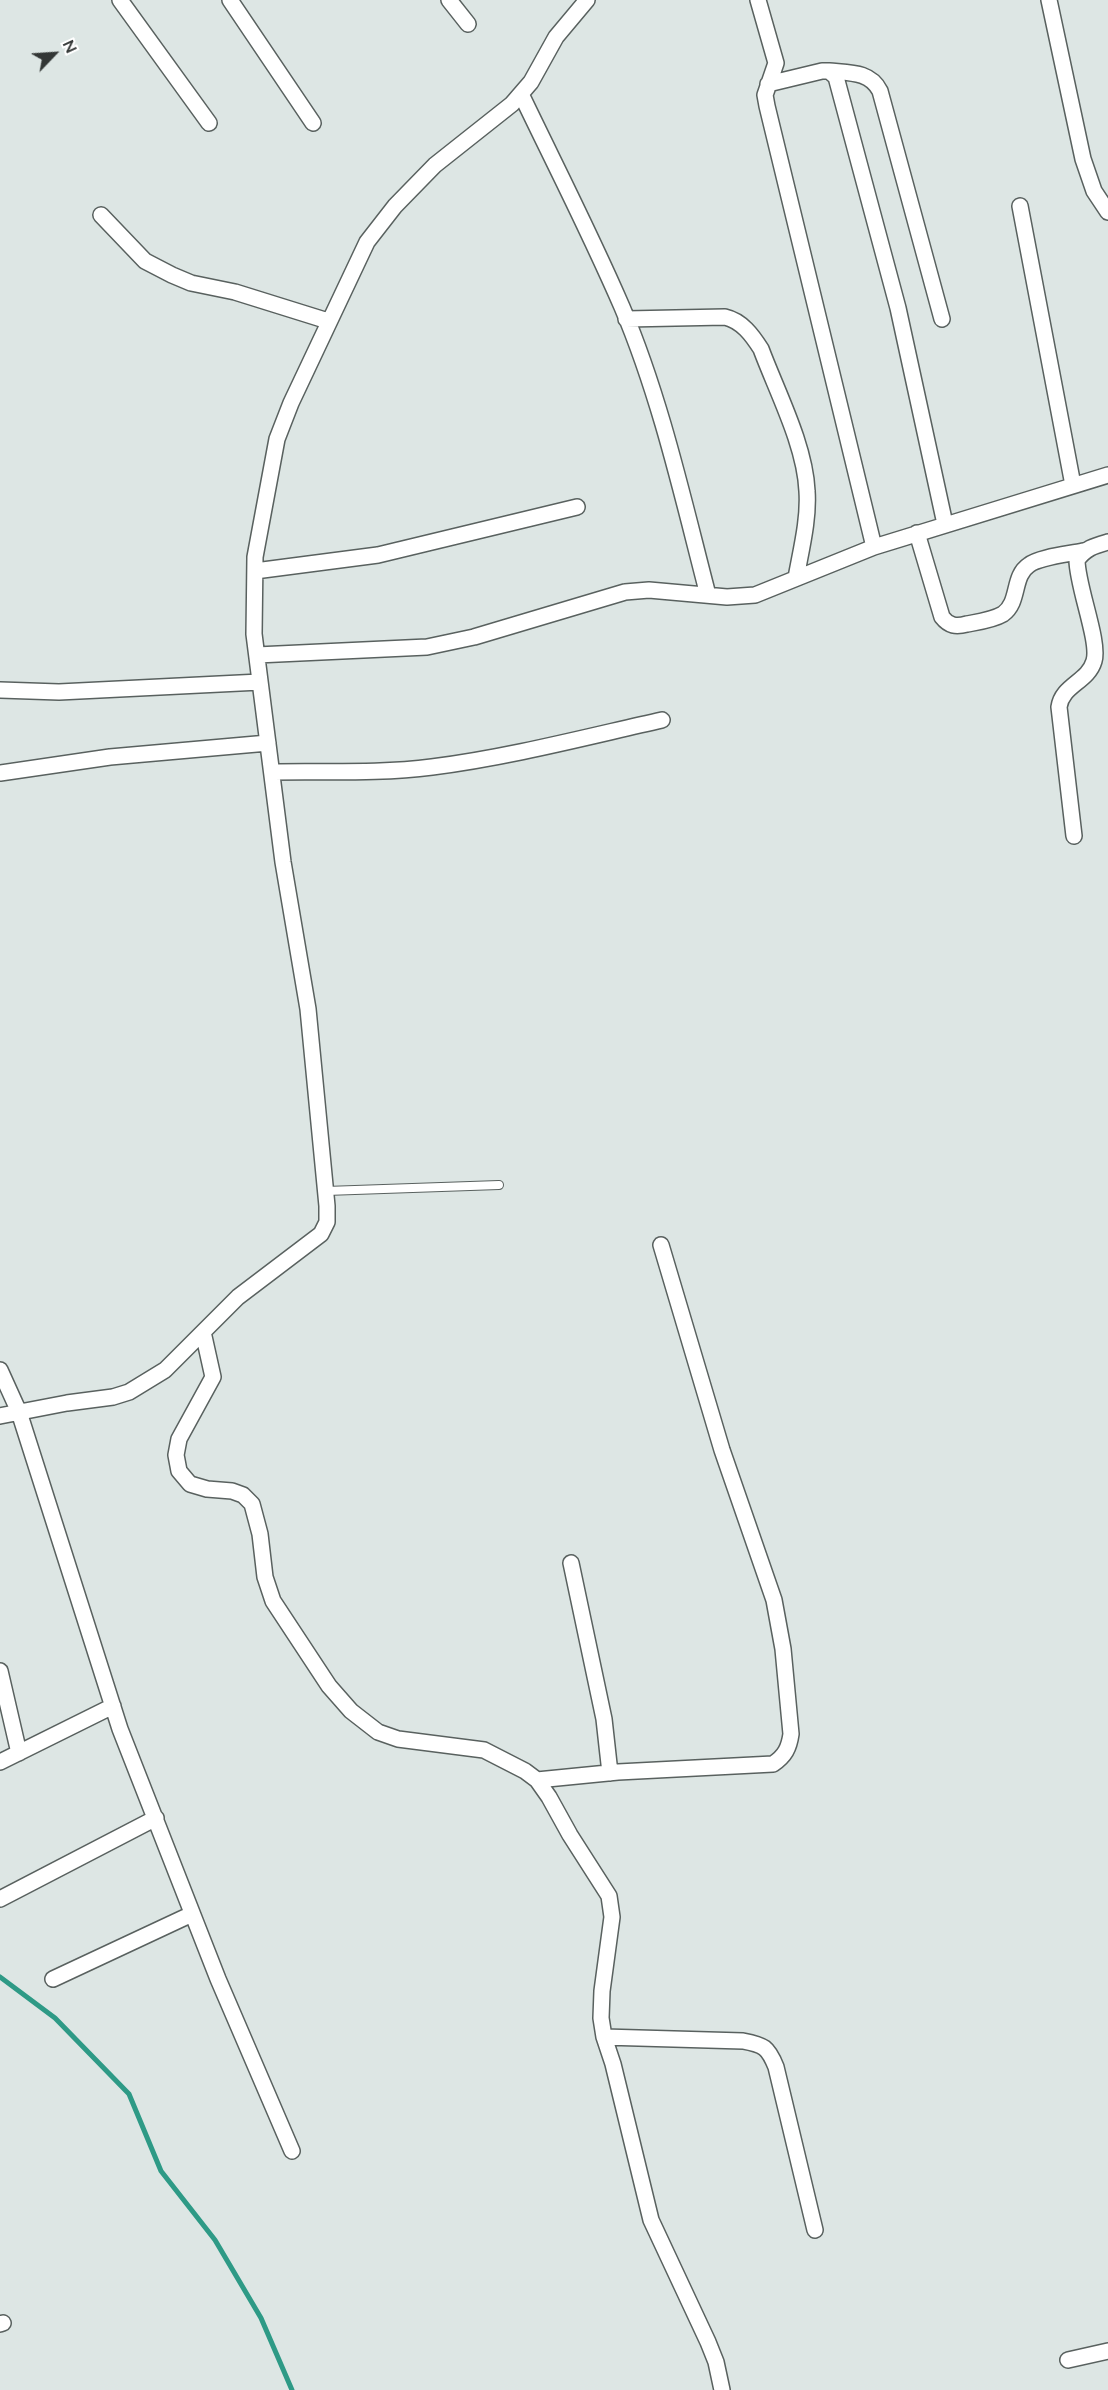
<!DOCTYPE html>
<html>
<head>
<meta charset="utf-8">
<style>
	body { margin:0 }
	#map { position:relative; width:1108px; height:2390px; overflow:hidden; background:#dde6e4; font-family:Lato,sans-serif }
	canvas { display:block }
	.north { position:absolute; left:24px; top:24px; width:60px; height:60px; -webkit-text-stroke:4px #fff; paint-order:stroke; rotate:65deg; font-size:16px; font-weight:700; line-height:24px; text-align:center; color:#333736 }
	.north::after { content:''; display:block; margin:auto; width:21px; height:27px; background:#333736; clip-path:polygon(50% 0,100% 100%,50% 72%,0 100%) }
</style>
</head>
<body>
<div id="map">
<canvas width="1108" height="2390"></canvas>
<div class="north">N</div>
</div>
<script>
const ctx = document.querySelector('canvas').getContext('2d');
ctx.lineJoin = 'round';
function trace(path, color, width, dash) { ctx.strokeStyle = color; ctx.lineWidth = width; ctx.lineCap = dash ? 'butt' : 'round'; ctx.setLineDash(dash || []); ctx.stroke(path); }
trace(new Path2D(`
	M0,1977L55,2018L129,2094L161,2171L215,2240L261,2318L292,2390`), '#2e9a86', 5);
const service = new Path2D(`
	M326,1191L499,1185`);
const minor = new Path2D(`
	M120,0L209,123
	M230,0L313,123
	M449,0L468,24
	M758,0L776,63L765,95L767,106L874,547
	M1049,0L1083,159L1094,191L1108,212
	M829,71C849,73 870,71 880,91L942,319
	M768,84L822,71H829L836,77L898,308L945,524
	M521,94C555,165 591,235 622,307C661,399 683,499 708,595
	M1020,206L1073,485
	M101,215L145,261L172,275L191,283L235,292L328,321
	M626,319L725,317C742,321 752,335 761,349C777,392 805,445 807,491C809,519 801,550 796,578
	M917,533L942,617C949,626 956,627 967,624C978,622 993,620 1003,614C1020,602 1012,576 1029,565C1039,557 1070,554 1083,551
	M255,571L378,555L577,507
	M257,655L427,647L474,637L625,592L649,590L727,597L755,595L874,547L1108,475
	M0,690L59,692L260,682
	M272,772C325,771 379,774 432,767C510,757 586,737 662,720
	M0,773L110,757L268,743
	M1074,836L1059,707C1062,685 1088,682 1094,661C1100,642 1077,586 1077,560C1086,548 1094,546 1108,542
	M203,1332L213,1377L179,1439L176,1455L179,1471L190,1484L207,1489L232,1491L243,1495L252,1504L260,1534L265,1577L273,1601L329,1686L351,1711L378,1732L398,1739L484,1750L525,1771L537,1780L549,1797L570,1835L609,1896L612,1917L602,1991L601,2018L604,2037L613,2064L651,2220L708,2342L716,2362L722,2390
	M0,1370L19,1412L120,1729L218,1979L292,2151
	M0,1416L67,1403L113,1397L129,1392L165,1370L238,1297L321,1234L327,1222V1206L308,1009L283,862L254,634L255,557L277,439L291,403L367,242L395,206L435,165L512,104L531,82L556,37L587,0
	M571,1563L604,1719L610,1773
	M0,1671L19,1753
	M0,1762L113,1706
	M537,1780L618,1772L773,1764C785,1756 789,1748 791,1734L783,1649L774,1600L722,1450L661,1245
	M0,1899L156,1818
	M53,1979L192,1914
	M604,2037L743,2041C764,2045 768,2047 776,2067L815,2230
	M0,2324L3,2323
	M1068,2360L1108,2351`);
trace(service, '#59615f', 10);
trace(minor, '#59615f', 18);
trace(service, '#fff', 8);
trace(minor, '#fff', 15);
</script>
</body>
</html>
